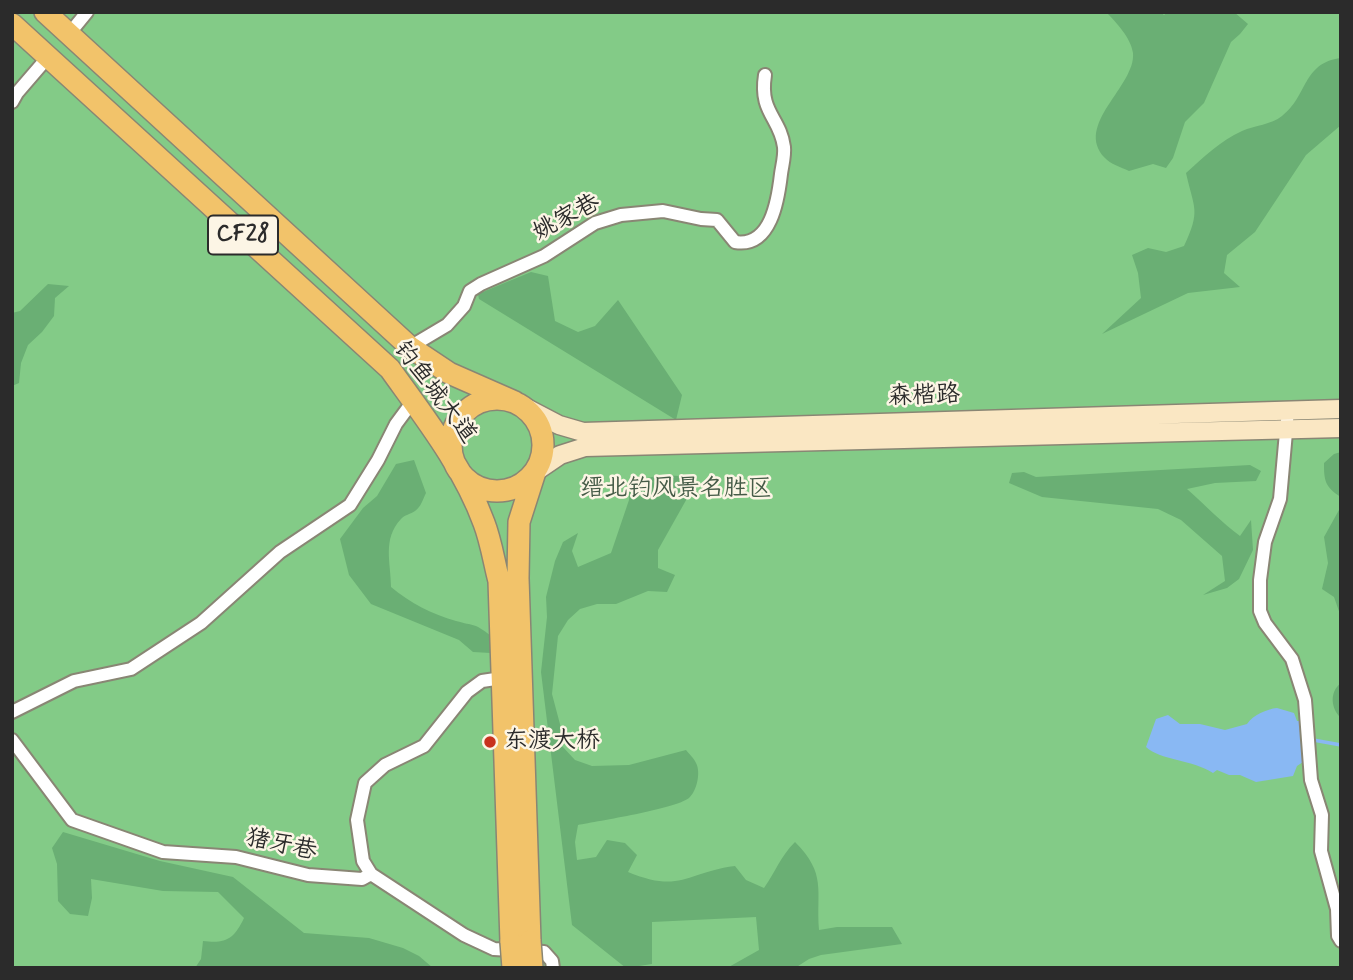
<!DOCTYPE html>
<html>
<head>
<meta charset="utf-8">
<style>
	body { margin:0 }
	#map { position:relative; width:1353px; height:980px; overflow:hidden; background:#e7e1bd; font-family:Mynerve,sans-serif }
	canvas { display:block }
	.frame { position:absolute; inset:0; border:14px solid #2b2b2b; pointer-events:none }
</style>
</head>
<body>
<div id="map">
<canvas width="1353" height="980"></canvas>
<div class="frame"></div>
</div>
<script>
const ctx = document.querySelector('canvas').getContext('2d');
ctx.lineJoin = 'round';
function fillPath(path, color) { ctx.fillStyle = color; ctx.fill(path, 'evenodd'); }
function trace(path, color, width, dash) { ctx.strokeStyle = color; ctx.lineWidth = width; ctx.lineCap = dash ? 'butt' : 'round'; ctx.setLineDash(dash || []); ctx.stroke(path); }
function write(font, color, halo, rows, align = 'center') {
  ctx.font = font + ' Mynerve,"LXGW WenKai TC",sans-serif'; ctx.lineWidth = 5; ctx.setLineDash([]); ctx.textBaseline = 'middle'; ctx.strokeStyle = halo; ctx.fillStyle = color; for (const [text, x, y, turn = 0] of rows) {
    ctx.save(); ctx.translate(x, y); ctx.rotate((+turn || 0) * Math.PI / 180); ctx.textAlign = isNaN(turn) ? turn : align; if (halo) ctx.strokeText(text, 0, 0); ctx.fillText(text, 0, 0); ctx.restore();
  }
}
fillPath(new Path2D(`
	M12,12H1341V968H12Z`), '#83cb87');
fillPath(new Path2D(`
	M1106,12H1160L1164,15L1168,12H1234L1248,24L1240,34L1231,42L1204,103L1185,122L1173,158L1166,168L1153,164L1129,171C1121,167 1110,164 1105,158C1073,125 1136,86 1133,53C1131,38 1116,22 1106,12Z
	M1341,58V125L1306,155L1255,232L1227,255L1224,273L1240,287L1188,293L1102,334L1141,298L1138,273L1132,255L1148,248L1166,252L1184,246C1201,210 1194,209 1186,173C1204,157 1220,141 1242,131C1255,125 1271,125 1282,116C1308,96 1302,63 1341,58Z
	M531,272L548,276L555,321L578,332L595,326L618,300L682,395L676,420L479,299L478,294Z
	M48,284L69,286L55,298L54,316L42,332L28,345L21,363L19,383L12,386V313L20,311Z
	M1341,452V617L1334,597L1322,589L1328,563L1324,537L1339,510L1341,497C1325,487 1324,481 1324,463L1334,454Z
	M414,460L426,493C423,499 421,507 415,511C411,514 404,515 401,519C382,539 391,563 391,587C410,603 432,614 456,621C474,626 475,623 491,636V653L473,652L459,640L371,604L349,575L340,539L363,508L377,496L396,464Z
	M1250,465L1261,471L1256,481L1215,483L1187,489C1204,504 1222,523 1240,536L1251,520L1253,550L1239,579L1227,588L1203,595L1225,581L1222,556L1181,520L1158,509L1042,497L1009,483L1012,473L1024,472L1036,477Z
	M661,475L679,476L694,486L658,550V568L675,575L667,592L648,591L616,604H597L580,609L568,620L558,636L552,694L561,728L562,746L575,760L592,766L629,765L686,750C689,754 694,758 696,763C701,772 697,791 689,798C675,809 598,821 578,825L575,842L577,860L596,857L607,840L625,843L637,855L628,872C681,894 687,872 735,866L746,880L764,888C776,871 780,857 795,842C827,874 816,890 819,930L837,927H892L902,944L821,955L809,959L795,968H727L759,950L756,917L652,922V964L626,968L572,925L541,672L547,617L546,597L555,561L563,542L578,533L572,551L578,567L611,553L629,500V482Z
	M1341,683V718C1331,709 1329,692 1341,683Z
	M63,832L160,861L233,877L304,933L369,938L403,948L419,956L433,968H195L201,959L203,941C226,944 234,939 244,918L218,892L163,891L91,879L92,898L88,916L70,914L58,901L57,864L52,848Z`), '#6aaf74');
fillPath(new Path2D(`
	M1277,708L1294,713L1297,721H1300L1303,762L1297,766L1293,776L1256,782L1240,775H1229L1217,770L1213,773C1194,760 1159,760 1146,747L1156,719L1168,715L1180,724H1200L1225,730L1247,724C1253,715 1267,709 1277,708Z`), '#89b8f3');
trace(new Path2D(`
	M1302,738L1341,745`), '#89b8f3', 3.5);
const minor = new Path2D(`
	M69,34L87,12
	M12,102L17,93L48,57
	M410,347L447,325L464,306L470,291L481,284L544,256L595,223L621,215L663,211L701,219L717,220L735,242C771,248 778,200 781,174C782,166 785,156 784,147C780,117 759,113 765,75
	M1288,410L1280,499L1265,542L1260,580V611L1265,623L1292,659L1305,700L1311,780L1322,815L1321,851L1337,909L1338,936L1341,941
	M12,712L74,681L131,669L201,623L280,552L350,505L378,460L396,424L413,401
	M12,740L72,820L163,852L236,857L308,875L362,879L371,874L464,935L494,949L544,952L552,961L553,968
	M371,874L363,861L357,820L365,783L385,765L424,746L467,692L482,681L502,678`);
const secondary = new Path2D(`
	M515,402L559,425L583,432L1341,409
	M535,472L560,455L585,447L1341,428`);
const primary = new Path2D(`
	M45,12L410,347L449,373L515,402
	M12,24L390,369C425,418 463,466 484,523C491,541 494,562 499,581L511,942
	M451 445a46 46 0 1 1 92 0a46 46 0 1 1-92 0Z
	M530,941L518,578L519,522L535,472`);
trace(minor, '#898674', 16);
trace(secondary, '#898674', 21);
trace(primary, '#898674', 24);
trace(minor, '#fff', 12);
trace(secondary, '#fae7c3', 18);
trace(primary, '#f2c36a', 21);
const primaryBridge = new Path2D(`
	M530,941L532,968
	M511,942L513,968`);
trace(primaryBridge, '#898674', 24, []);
trace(primaryBridge, '#f2c36a', 21);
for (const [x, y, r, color] of [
	[490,742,7,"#c8321e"]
]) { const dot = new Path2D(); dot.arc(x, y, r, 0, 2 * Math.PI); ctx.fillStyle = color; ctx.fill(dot); trace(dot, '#fcf5e5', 2.5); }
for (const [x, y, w] of [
	[243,235,70]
]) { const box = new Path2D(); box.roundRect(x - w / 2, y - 19.5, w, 39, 5); ctx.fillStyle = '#fcf5e5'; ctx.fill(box); trace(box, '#2b2b2b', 2); }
write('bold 23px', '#2b2b2b', null, [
	["CF28",243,235]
]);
write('24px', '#2b2b2b', '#fcf5e5', [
	["姚家巷",567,219,-28],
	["钓鱼城大道",434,393,53],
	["森楷路",924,397,-2],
	["猪牙巷",281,846,12]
]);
write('24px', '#455b47', '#fcf5e5', [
	["缙北钓风景名胜区",676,490]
]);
write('24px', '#2b2b2b', '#fcf5e5', [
	["东渡大桥",504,742]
], 'left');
</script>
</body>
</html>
